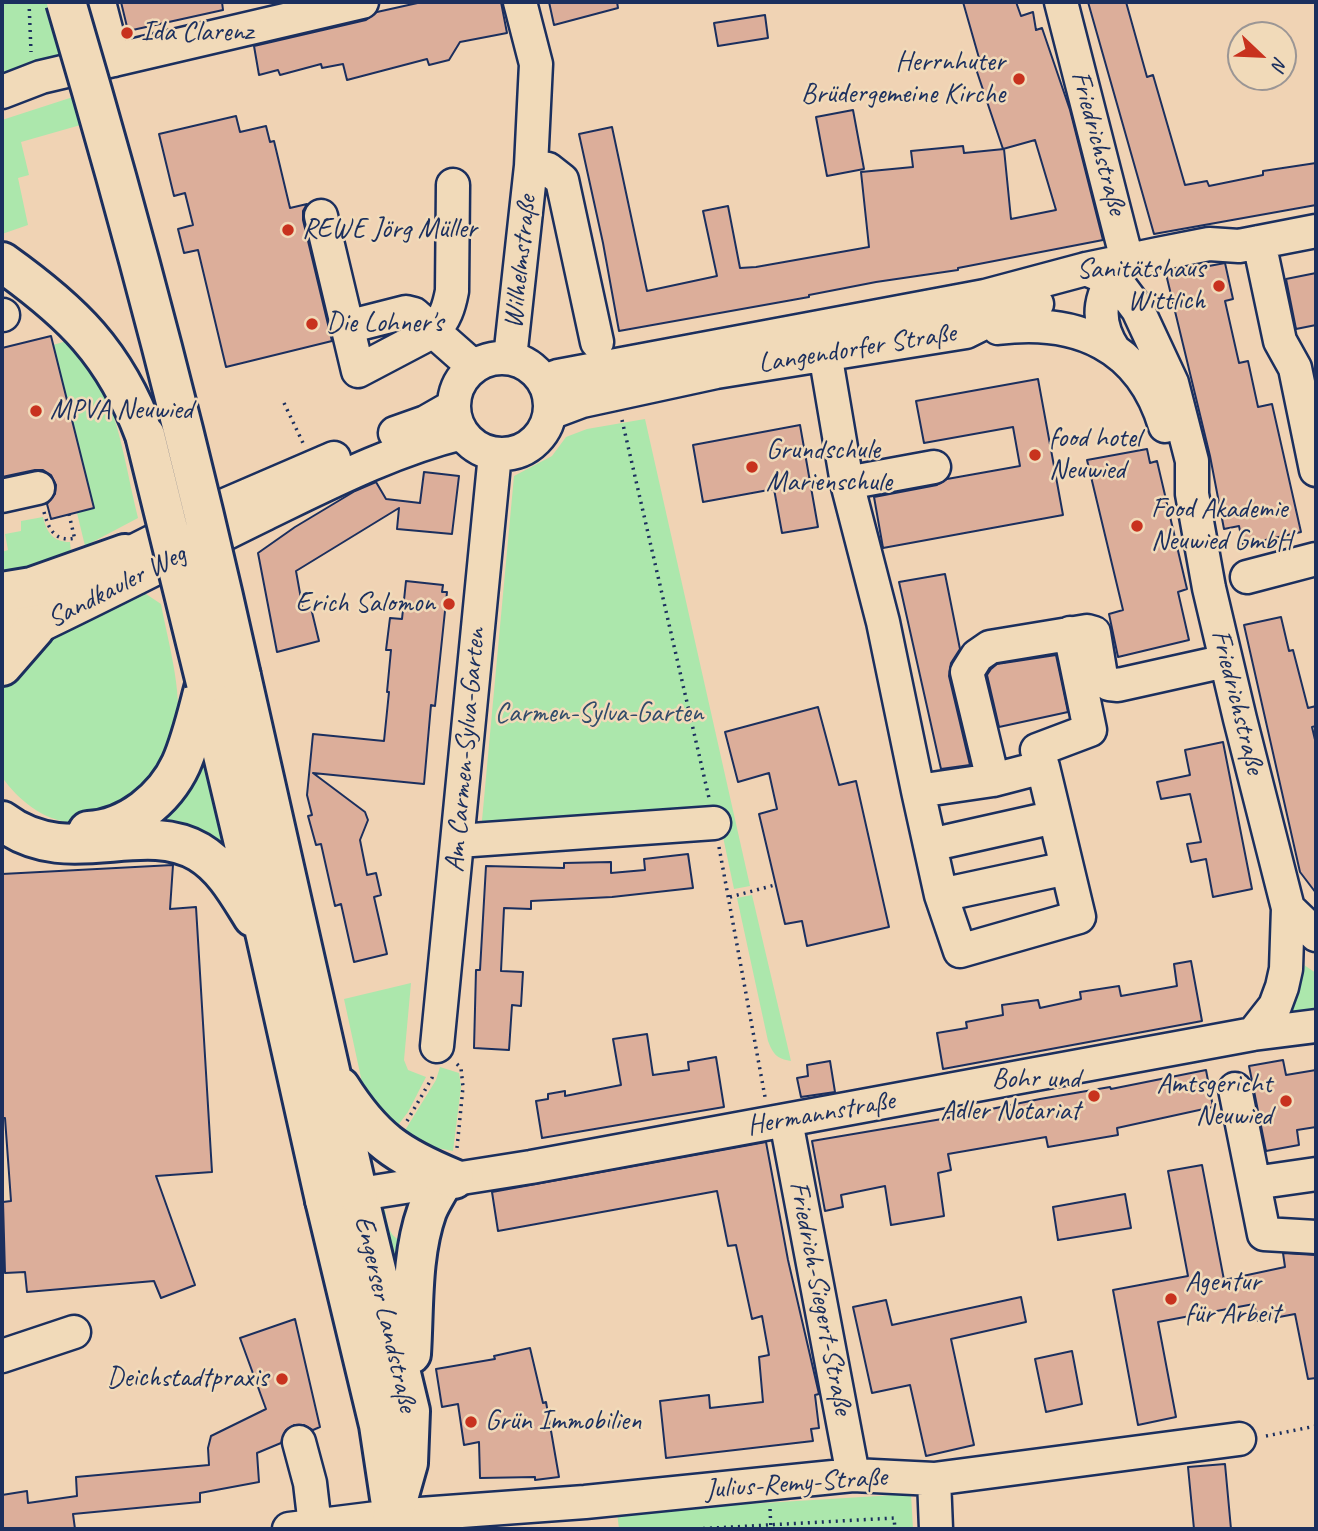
<!DOCTYPE html>
<html>
<head>
<meta charset="utf-8">
<style>
	body { margin:0 }
	#map { position:relative; width:1318px; height:1531px; overflow:hidden; background:#f0d3b4; font-family:Caveat,sans-serif }
	canvas { display:block }
	.frame { position:absolute; inset:0; border:4px solid #1b2f5e; pointer-events:none }
	.north { position:absolute; left:1227px; top:21px; width:70px; height:70px; box-sizing:border-box; background:#f1dab9; border:2px solid #9b9695; border-radius:50%; rotate:113deg; font-size:19px; font-weight:700; line-height:28px; text-align:center; color:#1b2f5e }
	.north::after { content:''; display:block; margin:auto; width:24px; height:32px; background:#c8321e; clip-path:polygon(50% 0,100% 100%,50% 72%,0 100%) }
</style>
</head>
<body>
<div id="map">
<canvas width="1318" height="1531"></canvas>
<div class="frame"></div>
<div class="north">N</div>
</div>
<script>
const ctx = document.querySelector('canvas').getContext('2d');
ctx.lineJoin = 'round';
function fillPath(path, color) { ctx.fillStyle = color; ctx.fill(path, 'evenodd'); }
function trace(path, color, width, dash) { ctx.strokeStyle = color; ctx.lineWidth = width; ctx.lineCap = dash ? 'butt' : 'round'; ctx.setLineDash(dash || []); ctx.stroke(path); }
function write(font, color, halo, rows, align = 'center') {
  ctx.font = font + ' Caveat,sans-serif'; ctx.lineWidth = 5; ctx.setLineDash([]); ctx.textBaseline = 'middle'; ctx.strokeStyle = halo; ctx.fillStyle = color; for (const [text, x, y, turn = 0] of rows) {
    ctx.save(); ctx.translate(x, y); ctx.rotate((+turn || 0) * Math.PI / 180); ctx.textAlign = isNaN(turn) ? turn : align; if (halo) ctx.strokeText(text, 0, 0); ctx.fillText(text, 0, 0); ctx.restore();
  }
}
fillPath(new Path2D(`
	M2,2H47L64,61L2,82Z
	M76,96L84,124L21,142L29,175L18,178L28,225L2,234V120Z
	M70,340C84,357 98,375 106,395C122,434 128,478 138,518L85,546L77,513L94,508L53,345Z
	M645,419L750,886L734,889L718,813L481,831L514,476L552,456L566,437L587,429Z
	M43,517C47,533 53,542 70,542L71,552L23,570H2V552L8,550L5,534L21,531V521Z
	M137,588L161,604C169,647 185,698 175,742C173,748 151,791 147,794C142,799 77,823 72,823C43,820 18,800 2,777V682L47,642L99,614Z
	M198,733L229,865L140,832Z
	M752,895L791,1061C777,1059 773,1054 768,1041L737,898Z
	M1301,963L1316,973V1017L1282,1023Z
	M411,983L404,1060L408,1070L426,1077L408,1112L389,1137L363,1087L344,999Z
	M440,1067L459,1073L461,1087L453,1151L427,1146L404,1132L436,1080Z
	M385,1210C389,1231 389,1239 412,1244L401,1328L376,1213Z
	M911,1494L913,1529H619L617,1512Z`), '#ace7ac');
const building = new Path2D(`
	M121,2H222L223,10L128,31Z
	M422,2H501L507,33L460,42L449,60L429,65L427,59L347,80L343,64L322,68L321,64L280,75L278,70L259,75L254,46L366,20L377,12Z
	M549,2H617L618,8L554,25Z
	M963,2H1016L1021,16L1033,12L1036,30L1042,28L1070,110L1103,240L958,268V270L876,282L809,295V297L619,331L603,243L579,134L612,127L647,291L717,276L703,211L728,206L740,268L756,267L869,247L861,172L913,167L911,151L963,146L964,153L1004,149L1011,219L1056,210L1035,140L1003,149L973,60L979,58Z
	M1088,2H1126L1147,77L1153,75L1185,185L1207,181L1209,186L1263,175V171L1316,163V205L1154,234Z
	M765,15L768,38L718,46L714,23Z
	M853,110L864,169L827,176L816,117Z
	M236,116L240,132L266,126L270,142L274,141L290,208L307,204L303,211V220L332,341L226,367L198,250L184,253L178,229L193,225L185,193L174,196L159,134Z
	M1225,263L1233,299L1225,301L1239,363L1248,361L1258,407L1272,404L1301,532L1243,545L1239,526L1224,529L1210,456L1166,274Z
	M1316,273V325L1296,329L1286,279Z
	M51,336L94,508L51,519L47,504L55,494L56,485L51,475L43,470H35L2,477V348Z
	M1038,379L1063,515L883,548L874,497L937,485L947,479L1020,466L1013,427L924,443L916,401Z
	M800,425L818,527L782,533L774,489L703,502L693,445Z
	M1147,449L1150,463L1157,461L1187,589L1178,592L1189,640L1118,657L1109,614L1123,610L1087,460Z
	M424,472L459,476L452,534L397,529L399,508L296,571L303,610L311,608L319,641L277,652L258,553L295,527L355,491L376,482L386,499L420,503Z
	M945,574L960,649L951,663L949,676L970,765L941,769L899,582Z
	M406,581L443,585L442,592H447L435,706L431,705L424,784L313,773L365,812L368,820L360,840L367,875L376,873L381,895L374,897L387,954L354,962L341,904L335,906L321,844L316,845L308,816L312,815L307,795L313,734L384,741L389,692H387L391,650H386L390,618L402,619Z
	M1281,617L1289,651L1293,650L1308,708L1316,706V726L1312,727L1316,744V893L1300,872L1244,625Z
	M1056,655L1068,712L999,727L987,675L991,669L997,664Z
	M818,707L839,785L856,781L889,927L807,946L802,921L785,924L759,814L777,809L769,773L738,782L725,732Z
	M1223,742L1252,889L1213,897L1206,859L1191,862L1187,844L1201,842L1190,794L1161,799L1157,782L1190,775L1185,750Z
	M688,854L693,888L612,897L531,901V909L504,908L501,971L523,972L521,1006L512,1005L509,1050L474,1048L476,970H480L486,866L564,868V863L611,862V873L645,870L644,859Z
	M173,865L170,909L196,907L212,1172L156,1176L195,1285L161,1298L154,1281L27,1292L25,1272L5,1273L3,1202L11,1201L5,1118H2V874Z
	M1191,961L1202,1021L943,1069L937,1033L967,1028L966,1022L1003,1015L1002,1005L1038,1000L1040,1008L1081,999L1080,992L1119,986L1121,996L1177,986L1174,964Z
	M647,1034L653,1075L689,1070L688,1062L716,1057L724,1107L542,1138L536,1101L548,1099V1094L565,1091V1096L621,1085L613,1039Z
	M1283,1060L1286,1075L1316,1070V1127L1297,1130L1299,1145L1266,1151L1249,1066Z
	M830,1061L835,1092L801,1097L797,1078L808,1076L807,1065Z
	M1206,1070L1213,1107L1117,1128L1118,1135L1048,1147L1046,1137L948,1154L951,1170L938,1173L944,1216L891,1225L885,1186L841,1195L843,1207L825,1211L812,1141L942,1119L1040,1099L1110,1087L1111,1089Z
	M766,1142L788,1260L819,1394L815,1395L819,1428L811,1429L813,1441L666,1458L660,1401L709,1395L710,1408L763,1402L759,1357L769,1355L762,1316L752,1319L736,1245L728,1246L717,1191L498,1231L492,1192Z
	M1202,1165L1224,1280L1285,1267L1283,1253L1316,1255V1378L1308,1379L1295,1314L1258,1321L1254,1304L1158,1322L1176,1417L1138,1425L1113,1290L1188,1276L1168,1171Z
	M1125,1194L1131,1228L1058,1240L1053,1207Z
	M1021,1297L1026,1322L951,1339L974,1445L926,1456L910,1385L872,1393L853,1307L886,1300L892,1325Z
	M295,1319L320,1427L313,1430L304,1425H294L286,1430L281,1443L257,1453L259,1482L200,1493V1502L73,1514L75,1529H2V1495L27,1491L28,1503L77,1496L76,1477L209,1465L208,1448L211,1436L266,1409L240,1338Z
	M530,1348L543,1403L546,1402L559,1477L535,1480V1477L480,1478L479,1442L464,1445L458,1404L442,1407L436,1369L495,1359L494,1356Z
	M1072,1351L1082,1404L1046,1412L1035,1359Z
	M1225,1464L1231,1529H1194L1188,1467Z`);
fillPath(building, '#dcae9a');
trace(building, '#1b2f5e', 2);
const minor = new Path2D(`
	M99,2L114,60
	M1061,2L1127,260
	M2,92L41,77L362,2
	M531,166L548,169L562,180L597,342
	M321,216L358,371L434,331C445,319 449,307 452,291L453,185
	M1259,242L1280,341L1295,368L1316,470
	M1086,269L1105,277L1120,286L1138,310L1172,383L1192,461V494L1209,588L1240,719L1288,908L1286,969L1282,987L1275,1006L1253,1034
	M2,315H3
	M347,327L406,312L414,314L474,367
	M998,328C1077,318 1141,345 1165,426
	M1114,350C1093,318 1100,292 1124,263
	M825,353L847,483L934,467
	M510,358L531,166L536,64L520,2
	M454 406a48 48 0 1 1 96 0a48 48 0 1 1-96 0Z
	M544,381L558,376L985,296L1086,269L1158,254L1209,244L1239,246L1316,231
	M550,413L582,401L716,372L966,332L1000,315L1037,304
	M395,433L426,422L454,406
	M847,483L883,622L918,791L993,780L1043,767L1037,750L1090,730L1070,633
	M2,496L38,488
	M106,565L225,505L334,458
	M1247,577L1316,559
	M2,619L60,589
	M12,639C97,599 181,555 265,514C329,483 393,450 462,433
	M993,780L967,672L977,656L990,647L1087,631L1094,633L1101,676L1109,684L1118,685L1226,661
	M918,791L941,895L960,951L1079,917L1043,767
	M458,841L714,823
	M930,845L1055,817
	M941,895L1067,868
	M1288,908L1316,935
	M437,1046L495,454
	M1235,1089L1264,1234L1316,1237
	M786,1121L853,1475
	M1254,1183L1316,1174
	M335,1198L531,1167L1253,1034L1316,1026
	M2,1356L74,1332
	M299,1442L310,1483L315,1526
	M934,1479L936,1529
	M289,1529L393,1516L585,1502L853,1475L934,1479L1239,1439`);
const major = new Path2D(`
	M358,1195L410,1411L408,1463L393,1516L391,1529
	M325,1200L379,1425L390,1498
	M411,1354C414,1307 411,1256 427,1211C431,1201 438,1191 443,1181`);
const highway = new Path2D(`
	M2,262C72,312 115,353 145,435
	M2,592L32,587L125,554
	M2,666L35,628
	M241,676L358,1195
	M206,683L266,936L325,1200
	M2,821C68,871 140,818 199,852C224,867 238,893 253,917
	M88,831C128,829 165,799 181,764C192,739 198,711 205,685
	M340,1087C373,1139 398,1156 454,1179`);
trace(minor, '#1b2f5e', 37);
trace(major, '#1b2f5e', 44);
trace(highway, '#1b2f5e', 44);
trace(new Path2D(`
	M29,2L31,52
	M284,403L303,443
	M622,420L709,798
	M44,512C49,530 55,542 75,538
	M69,514L75,540
	M719,847L765,1097
	M730,897L775,885
	M457,1064L461,1068L463,1087L457,1148
	M407,1121L432,1078L433,1072
	M1266,1436L1316,1426
	M770,1509L771,1529
	M696,1529L894,1518L895,1529`), '#1b2f5e', 3.5, [2, 5]);
trace(minor, '#f1dab9', 32);
trace(major, '#f1dab9', 38);
trace(highway, '#f1dab9', 38);
const highwayBridge = new Path2D(`
	M66,2C132,225 191,449 241,676
	M145,435L206,683`);
trace(highwayBridge, '#1b2f5e', 44, []);
trace(highwayBridge, '#f1dab9', 38);
for (const [x, y, r, color] of [
	[127,33,7,"#c8321e"],
	[1019,79,7,"#c8321e"],
	[288,230,7,"#c8321e"],
	[1219,286,7,"#c8321e"],
	[312,324,7,"#c8321e"],
	[36,411,7,"#c8321e"],
	[1035,455,7,"#c8321e"],
	[752,467,7,"#c8321e"],
	[1137,526,7,"#c8321e"],
	[449,604,7,"#c8321e"],
	[1094,1096,7,"#c8321e"],
	[1286,1101,7,"#c8321e"],
	[1171,1299,7,"#c8321e"],
	[282,1379,7,"#c8321e"],
	[471,1422,7,"#c8321e"]
]) { const dot = new Path2D(); dot.arc(x, y, r, 0, 2 * Math.PI); ctx.fillStyle = color; ctx.fill(dot); trace(dot, '#f1dab9', 2.5); }
write('28px', '#1b2f5e', '#f1dab9', [
	["Ida Clarenz",141,33],
	["Herrnhuter",1005,63,"right"],
	["Brüdergemeine Kirche",1005,95,"right"],
	["REWE Jörg Müller",302,230],
	["Sanitätshaus",1205,270,"right"],
	["Wittlich",1205,302,"right"],
	["Die Lohner's",326,324],
	["MPVA Neuwied",50,411],
	["food hotel",1049,439],
	["Neuwied",1049,471],
	["Grundschule",766,451],
	["Marienschule",766,483],
	["Food Akademie",1151,510],
	["Neuwied GmbH",1151,542],
	["Erich Salomon",435,604,"right"],
	["Bohr und",1080,1080,"right"],
	["Adler Notariat",1080,1112,"right"],
	["Amtsgericht",1272,1085,"right"],
	["Neuwied",1272,1117,"right"],
	["Agentur",1185,1283],
	["für Arbeit",1185,1315],
	["Deichstadtpraxis",268,1379,"right"],
	["Grün Immobilien",485,1422]
], 'left');
write('28px', '#1b2f5e', '#f1dab9', [
	["Friedrichstraße",1098,143,75],
	["Wilhelmstraße",521,262,-84],
	["Langendorfer Straße",857,349,-9],
	["Sandkauler Weg",117,587,-27],
	["Friedrichstraße",1237,702,76],
	["Am Carmen-Sylva-Garten",466,750,-85],
	["Hermannstraße",821,1114,-10],
	["Friedrich-Siegert-Straße",820,1298,79],
	["Engerser Landstraße",385,1314,77],
	["Julius-Remy-Straße",796,1484,-4]
]);
write('28px', '#314b6a', '#f1dab9', [
	["Carmen-Sylva-Garten",599,714]
]);
</script>
</body>
</html>
